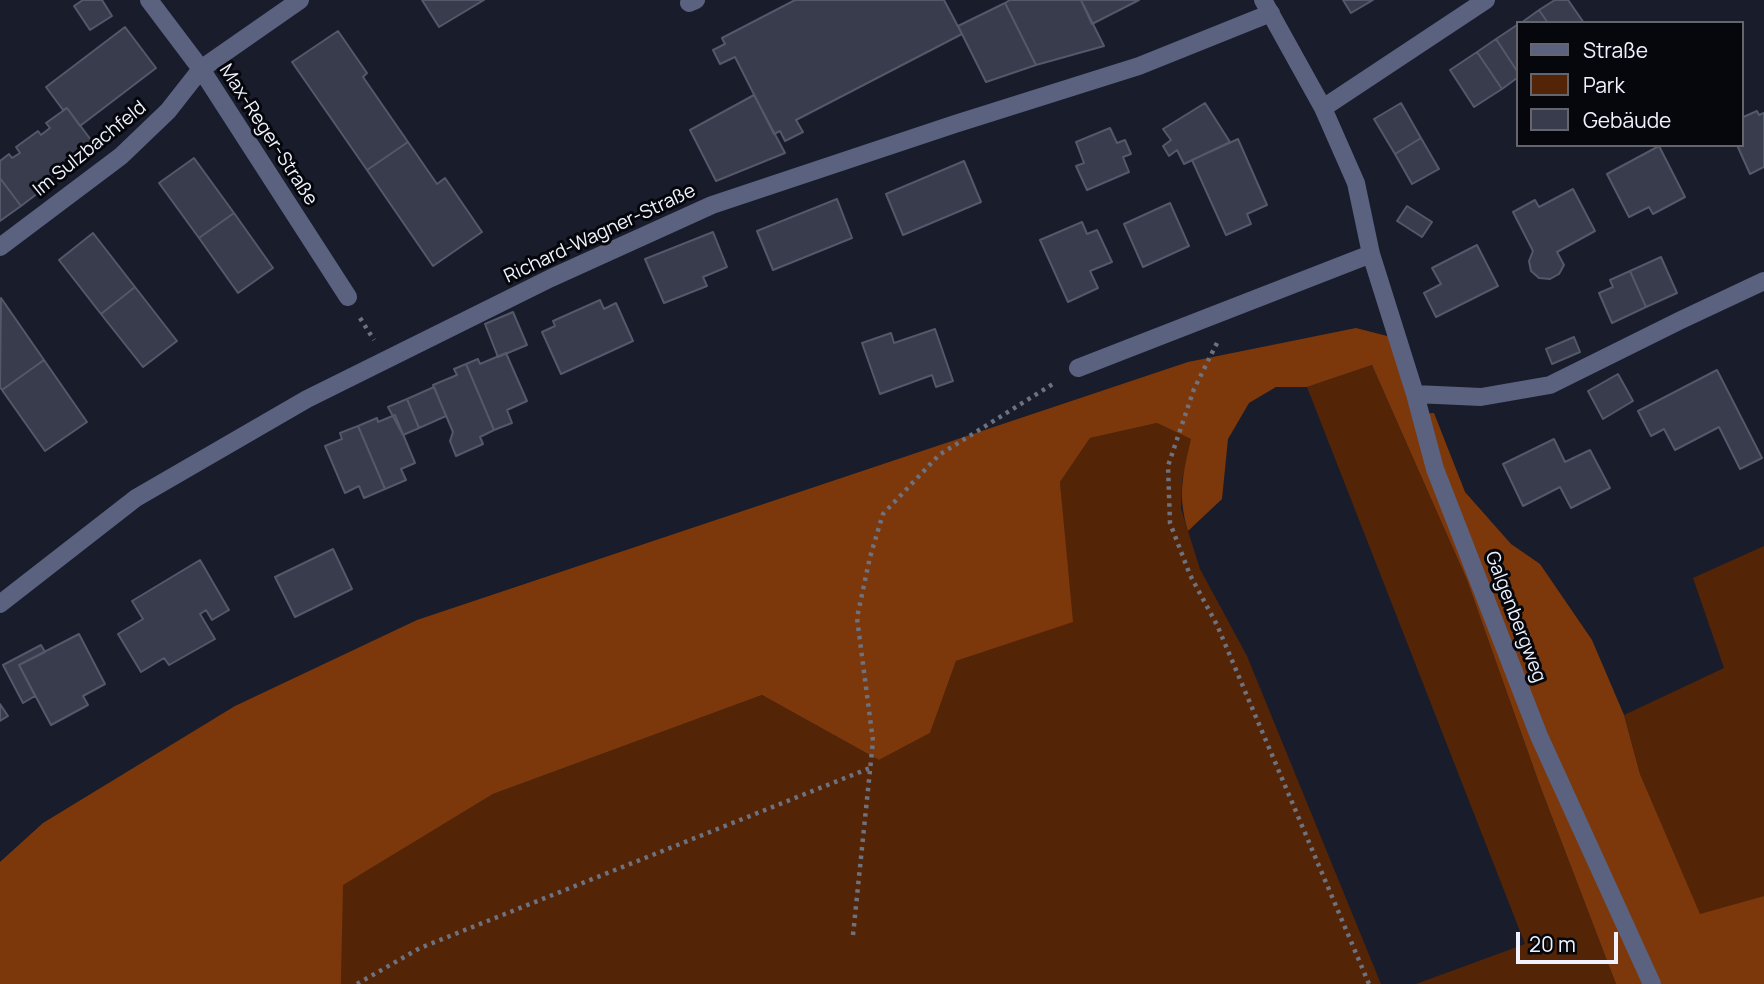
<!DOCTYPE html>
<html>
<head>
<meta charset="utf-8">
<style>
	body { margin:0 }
	#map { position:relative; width:1764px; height:984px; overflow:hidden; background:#191c2b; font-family:Manrope,sans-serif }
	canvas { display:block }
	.legend { position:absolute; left:1516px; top:21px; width:228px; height:126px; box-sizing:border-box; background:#06070d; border:2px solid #64656d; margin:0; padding:9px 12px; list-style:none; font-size:21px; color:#f0f3fd }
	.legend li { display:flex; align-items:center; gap:14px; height:35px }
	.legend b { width:35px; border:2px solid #64656d }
	.scale { position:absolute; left:1516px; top:932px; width:102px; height:32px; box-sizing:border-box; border:4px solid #f0f3fd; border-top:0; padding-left:9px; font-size:21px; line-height:24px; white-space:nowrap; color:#f0f3fd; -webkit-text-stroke:5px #06070d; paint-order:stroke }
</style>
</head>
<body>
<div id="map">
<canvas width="1764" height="984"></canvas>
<ul class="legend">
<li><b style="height:9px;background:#5a6280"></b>Straße</li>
<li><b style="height:19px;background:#542406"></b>Park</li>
<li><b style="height:19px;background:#383c4c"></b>Gebäude</li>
</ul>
<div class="scale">20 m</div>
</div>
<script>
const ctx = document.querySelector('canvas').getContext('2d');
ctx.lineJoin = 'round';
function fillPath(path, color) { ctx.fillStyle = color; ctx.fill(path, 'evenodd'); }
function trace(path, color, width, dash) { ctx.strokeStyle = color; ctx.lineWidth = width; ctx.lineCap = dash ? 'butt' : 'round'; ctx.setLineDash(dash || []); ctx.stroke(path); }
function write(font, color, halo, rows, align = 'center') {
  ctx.font = font + ' Manrope,sans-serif'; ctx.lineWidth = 6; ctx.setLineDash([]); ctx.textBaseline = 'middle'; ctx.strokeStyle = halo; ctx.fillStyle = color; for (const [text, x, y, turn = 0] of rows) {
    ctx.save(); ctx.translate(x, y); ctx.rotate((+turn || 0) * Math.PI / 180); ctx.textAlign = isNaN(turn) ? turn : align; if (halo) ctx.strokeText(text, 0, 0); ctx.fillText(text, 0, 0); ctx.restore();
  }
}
fillPath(new Path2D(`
	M1372,365L1467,580L1539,783L1616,984H1416L1525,944L1307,387Z
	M1157,423L1192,439L1182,480L1181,509L1200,569L1247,656L1381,984H341L342,885L493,794L762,695L879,760L930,733L956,661L1072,622L1060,482L1090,438Z
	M1764,546V896L1700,915L1640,774L1624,715L1724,668L1693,578Z`), '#542406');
fillPath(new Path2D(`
	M1356,328L1391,337L1418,414L1434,413L1465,492L1511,544L1540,564L1592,640L1624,715L1640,774L1700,914L1764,896V984H1616L1539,783L1467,580L1372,365L1307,387H1276L1249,403L1228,439L1222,499L1188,531C1177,494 1183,475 1191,439L1157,423L1090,438L1060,482L1073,622L956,661L930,733L879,760L762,695L493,794L343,885L341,984H0V862L43,823L235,706L417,620L1188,362Z`), '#7c380b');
const building = new Path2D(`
	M83,0H102L112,16L90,30L74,6Z
	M422,0H484L439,27Z
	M795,0H944L962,34L796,120L803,132L785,141L780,131L774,134L735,57L720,64L713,50L725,44L722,38Z
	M1010,0H1081L1104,46L1036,65L1005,3Z
	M1081,0H1139L1092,24Z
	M1343,0H1373L1351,13Z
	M1555,0H1568L1584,23H1548L1539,10Z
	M1005,3L1036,65L986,82L958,26Z
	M1539,10L1548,23H1521Z
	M1517,25V71L1496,39Z
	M125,27L156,68L80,126L67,108L63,110L46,87Z
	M338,31L367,73L363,77L408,142L367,170L292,62Z
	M1496,39L1517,71V78L1502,89L1477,52Z
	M1477,52L1502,89L1474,107L1450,70Z
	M754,95L785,153L716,181L690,130Z
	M1205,103L1230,142L1184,164L1177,150L1169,156L1163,146L1171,140L1163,129Z
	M1401,103L1421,138L1395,154L1374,119Z
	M67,108L97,148L21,206L0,178V161L9,154L12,158L20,153L16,147L38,131L41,135L50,128L46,123Z
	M1757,111L1759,115L1764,113V167L1750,174L1737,145H1741V118Z
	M1110,128L1117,143L1125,140L1131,154L1123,157L1129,172L1087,190L1076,166L1084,163L1076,142Z
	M1421,138L1439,169L1412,184L1395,154Z
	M1238,139L1267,205L1247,214L1251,224L1226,235L1192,160Z
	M408,142L437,184L445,178L482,232L433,266L367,170Z
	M1659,146L1685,197L1653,214L1649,207L1629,217L1607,174Z
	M194,158L234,213L199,238L159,183Z
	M964,161L981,202L903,235L886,194Z
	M0,178L21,206L0,221Z
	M1573,189L1595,231L1557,252L1564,265L1559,274L1550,279L1539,278L1531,271L1529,261L1533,251L1513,212L1535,200L1539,207Z
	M837,199L852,238L773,270L757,231Z
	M1170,203L1189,246L1143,267L1124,224Z
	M1407,206L1432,222L1422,237L1397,221Z
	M234,213L273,268L238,293L199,238Z
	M1082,222L1087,234L1097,230L1112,262L1090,271L1098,288L1068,302L1040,240Z
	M713,232L727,267L703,277L707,286L664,303L645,259Z
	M93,233L135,287L101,314L59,260Z
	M1477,245L1498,286L1436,317L1424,293L1441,284L1432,268Z
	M1661,257L1677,293L1646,307L1630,271Z
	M1630,271L1646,307L1612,323L1599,293L1613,287L1610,280Z
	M135,287L177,341L143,367L101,314Z
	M1,298L44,360L2,390L0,387Z
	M600,300L604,309L616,303L633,341L561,374L542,332L555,326L553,321Z
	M513,312L527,345L498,357L485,324Z
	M935,329L953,381L936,387L932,375L880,394L862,343L891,333L894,343Z
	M1574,337L1580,352L1552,364L1546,349Z
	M506,353L527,401L507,410L512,423L494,430L466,364L478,359L480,364Z
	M44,360L87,422L45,451L2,390Z
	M466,364L494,430L480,437L483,444L456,456L450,441L453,432L433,385L457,375L454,369Z
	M1717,370L1762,458L1740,469L1719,427L1675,450L1664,429L1651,436L1638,411Z
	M1618,374L1633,401L1603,419L1588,391Z
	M434,387L446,416L419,428L407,399Z
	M407,399L419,428L403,435L388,407Z
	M395,415L415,463L401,469L406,480L385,489L358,426L377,418L378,422Z
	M358,426L385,489L364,498L359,486L345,493L325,446L342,439L340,433Z
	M1554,439L1565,462L1590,450L1610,488L1571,508L1560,487L1523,506L1503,464Z
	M333,549L352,589L295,617L275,577Z
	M200,560L229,610L212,620L206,610L200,614L215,639L169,665L164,658L141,672L118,634L143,619L132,601Z
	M79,634L105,684L83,696L88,705L51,725L19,665Z
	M41,645L45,652L19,665L35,696L23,703L3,665Z
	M0,704L8,716L0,721Z`);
fillPath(building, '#383c4c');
trace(building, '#53586a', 2);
trace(new Path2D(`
	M360,318L374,340
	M1217,343L1194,389L1168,466L1170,523L1190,575L1217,625L1369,984
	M853,935L873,741L857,618L870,557L883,514L939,455L1056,382
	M357,984L420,948L870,768`), '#6e717e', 4.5, [3.5, 5]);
trace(new Path2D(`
	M149,0L201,69L348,297
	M1263,0L1323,108L1356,183L1371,254L1415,394L1435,469L1539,736L1652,984
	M689,3L696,0
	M1323,108L1486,0
	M0,247L121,156L168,111L201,69L300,0
	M1078,368L1371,254
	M1415,394L1481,397L1550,385L1681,320L1764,281
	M0,604L136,498L307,399L551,278L712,205L955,124L1139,66L1271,13`), '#5a6280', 18);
write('19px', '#f0f3fd', '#06070d', [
	["Max-Reger-Straße",268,135,57],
	["Im Sulzbachfeld",90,149,-39],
	["Richard-Wagner-Straße",600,234,-25],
	["Galgenbergweg",1515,617,69]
]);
</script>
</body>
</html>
